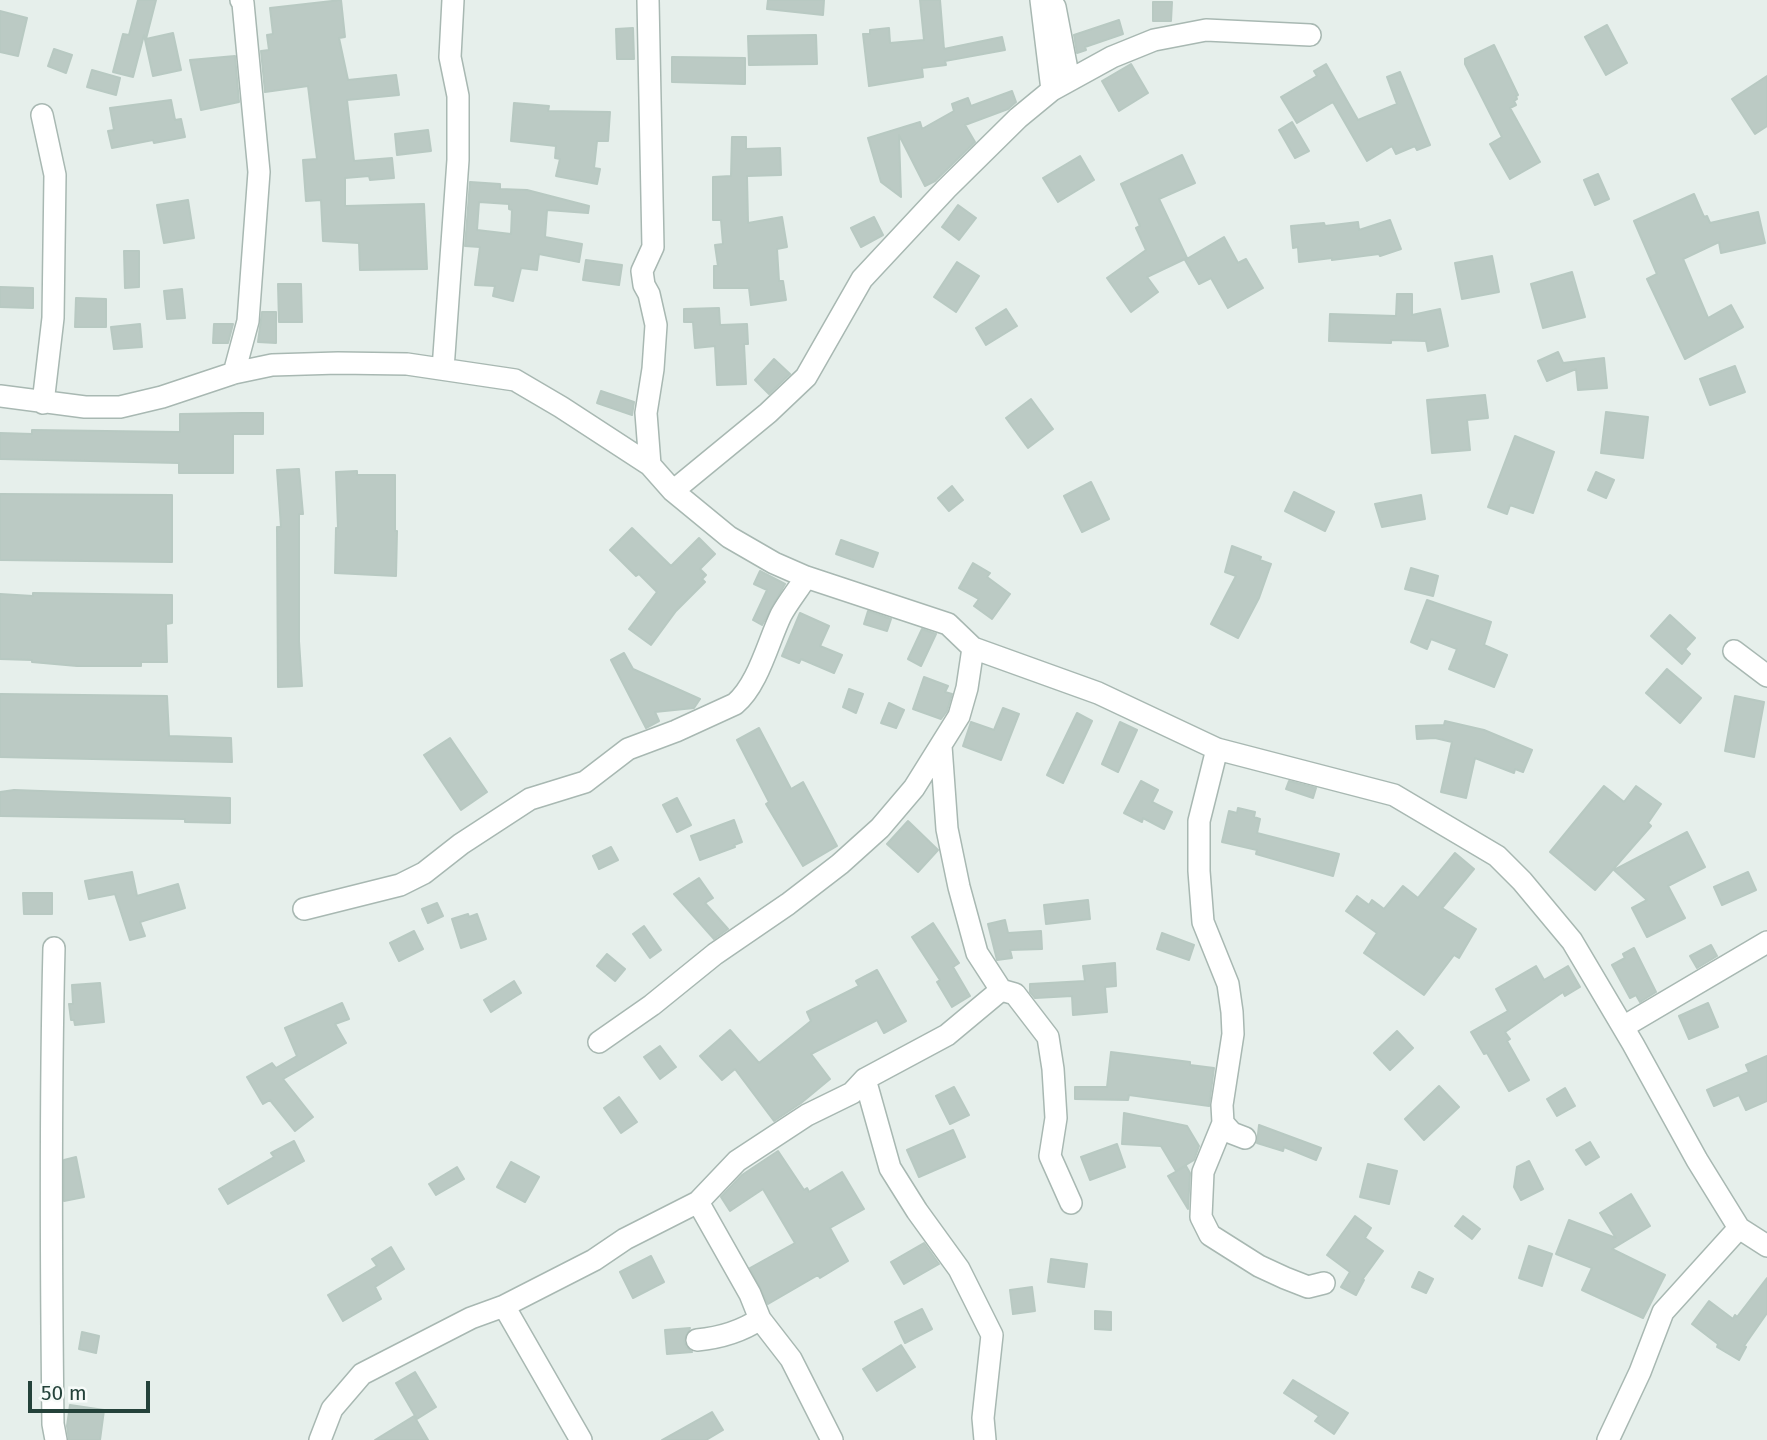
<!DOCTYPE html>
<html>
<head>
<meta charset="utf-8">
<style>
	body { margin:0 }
	#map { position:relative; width:1767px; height:1440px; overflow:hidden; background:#e6efeb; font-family:"Fira Sans",sans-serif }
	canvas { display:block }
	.scale { position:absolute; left:28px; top:1381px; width:122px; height:32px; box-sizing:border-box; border:4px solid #24423a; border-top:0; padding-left:9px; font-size:21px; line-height:24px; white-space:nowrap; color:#24423a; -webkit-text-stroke:5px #f7fbf9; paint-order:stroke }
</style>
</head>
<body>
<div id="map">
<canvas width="1767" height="1440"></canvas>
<div class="scale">50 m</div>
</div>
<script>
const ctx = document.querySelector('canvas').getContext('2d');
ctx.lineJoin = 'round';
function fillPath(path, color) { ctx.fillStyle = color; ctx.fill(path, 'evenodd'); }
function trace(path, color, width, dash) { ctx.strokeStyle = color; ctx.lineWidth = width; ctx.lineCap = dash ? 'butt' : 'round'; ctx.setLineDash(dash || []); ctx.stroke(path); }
const building = new Path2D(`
	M138,0H156L146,39L173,33L181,70L153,76L144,35L133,77L113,72L123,34L129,35Z
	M341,0L345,37L339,38L348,80L396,75L399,95L347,100L354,161L392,158L394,178L370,180L369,176L345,178V206L424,204L427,269L360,270L359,243L323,241L321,200L306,201L303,160L317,159L308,86L265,92L261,51L269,50L267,35L273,34L270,8Z
	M768,0H824L823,15L767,9Z
	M920,0H940L944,49L1002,37L1005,50L945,61L946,65L922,68L923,77L869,86L863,34H870V30L889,28L890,43L924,40Z
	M1153,2H1172L1171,21H1153Z
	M0,11L27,18L18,56L0,52Z
	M1119,20L1123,34L1085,47L1086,50L1077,53L1074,35Z
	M1607,25L1627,63L1606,75L1585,37Z
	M633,28L634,59H617L616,29Z
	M816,35L817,64L749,65L748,36Z
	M1494,45L1518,95L1516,96L1517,99L1514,101L1516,105L1510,108L1540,162L1510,179L1490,144L1502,137L1465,64V59Z
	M54,49L72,55L66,73L48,66Z
	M235,56L239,102L201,110L190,60Z
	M672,57L745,58V84L672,82Z
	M1131,64L1148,93L1119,111L1102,81Z
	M1326,64L1358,120L1397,104L1387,77L1400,72L1430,145L1417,150L1415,146L1396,154L1392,146L1367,161L1333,102L1297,123L1281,97L1317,76L1314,71Z
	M92,70L120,78L116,95L87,87Z
	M1767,76V126L1755,134L1732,99Z
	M1012,91L1016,102L1008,109L965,125L975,142L935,181L925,186L899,135L901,197L881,182L868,138L920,122L922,129L954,111L952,104L968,98L971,106Z
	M171,100L175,120L181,119L185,137L154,143L153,140L112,148L108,131L114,130L110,108Z
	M514,103L549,106L548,111L610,112L608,141H597L594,168L600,169L597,184L556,176L560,159L555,158L556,146L511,141Z
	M1292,122L1309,151L1295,158L1279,130Z
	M428,130L431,151L397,155L395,134Z
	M732,137H746V149L780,148L781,175L747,176L748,223L782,217L787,247L777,249L779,281H783L786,300L751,305L749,288H714V266H718L715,245L723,244L721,220H713V177L731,176Z
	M1182,155L1195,183L1159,199L1187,258L1147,277L1158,292L1131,312L1107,278L1146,250L1136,228L1140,226L1121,184Z
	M1080,156L1094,180L1058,202L1043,178Z
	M1598,174L1609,199L1595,205L1584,180Z
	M470,182L500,184V189L527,190L589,206L588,213L547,210L545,237L582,244L579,262L539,254L537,270L521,268L513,301L493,296L495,286L475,285L480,247L465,246ZM479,202L509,204V209L512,210L511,234L477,230Z
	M1694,194L1704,217L1707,216L1710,223L1758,212L1765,243L1721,253L1719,242L1683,259L1708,318L1731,305L1743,327L1685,359L1647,279L1657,274L1634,221Z
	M188,200L194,238L164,243L157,205Z
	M958,205L976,218L959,240L942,227Z
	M874,217L883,235L861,247L851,228Z
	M1390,220L1401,249L1380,256L1379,254L1332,260V258L1299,262L1298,247L1293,248L1291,226L1324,223L1325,226L1358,222L1359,230Z
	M1224,237L1238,263L1246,259L1263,288L1228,308L1211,278L1199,284L1185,260Z
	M124,251H139V287L125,288Z
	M1492,256L1499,292L1462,299L1455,263Z
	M586,260L622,265L619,285L583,280Z
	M957,262L979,276L956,312L934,297Z
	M1572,272L1585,317L1543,328L1531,284Z
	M278,284H301L302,322H279Z
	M0,287L33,288V308L0,307Z
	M182,289L185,318L167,319L164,291Z
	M1397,294H1412V315L1440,309L1448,346L1428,351L1426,341L1391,340V343L1329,341L1330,314L1396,316Z
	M76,298L106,299V327H75Z
	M719,308L720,325L747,324L748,344H744L746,384L717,385L715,346L695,348L693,322H684V309Z
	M1006,309L1017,326L986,345L976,328Z
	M262,312H276V343L258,342Z
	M140,324L142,347L114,349L111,327Z
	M214,324H233L228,343H213Z
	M1558,352L1563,363L1604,358L1607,388L1578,390L1576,369L1547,381L1538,361Z
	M774,359L790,374L769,394L755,380Z
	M1735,366L1745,392L1710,405L1700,379Z
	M601,391L634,402L632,415L597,403Z
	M1485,395L1488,418L1467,420L1470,450L1432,453L1427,400Z
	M1031,399L1053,429L1028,448L1006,418Z
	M1606,412L1648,417L1643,458L1601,453Z
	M243,413H263V434H233V473H179V463L0,459V433L32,434V430L180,432V414Z
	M1515,436L1554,452L1533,513L1510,505L1507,514L1488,507Z
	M299,469L303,514H299V641L302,686L278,687L277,527H281L277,470Z
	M357,471V475H395V531H397L396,576L335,573L336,528H338L336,472Z
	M1596,472L1614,480L1606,498L1588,490Z
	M1091,482L1109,519L1082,532L1064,496Z
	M952,486L963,500L949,511L938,498Z
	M1294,492L1334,512L1325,531L1285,511Z
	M0,494L172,495V562L0,560Z
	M1421,495L1425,519L1382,527L1375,504Z
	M632,528L671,566L699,538L715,554L700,569L706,575L702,579L705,582L676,611L651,645L629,629L657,592L639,574L636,576L610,550Z
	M841,540L878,553L873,567L836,554Z
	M1232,546L1261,557L1260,560L1271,564L1259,598L1238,638L1211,624L1236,576L1225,572Z
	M973,563L990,573L987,577L1010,594L992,619L974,606L979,599L959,588Z
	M1411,568L1438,576L1433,596L1405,589Z
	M760,571L785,584L762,625L753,620L767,590L754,584Z
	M33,593L172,595V623L166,624L167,662H141V666H77L32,662V660L0,659V594L33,596Z
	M1427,600L1491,622L1484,645L1507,655L1494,687L1449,669L1457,649L1431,639L1427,649L1411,642Z
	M868,611L891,619L887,631L864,624Z
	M800,613L829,626L820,646L842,655L834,673L801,659L799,663L782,656Z
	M1670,615L1695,638L1685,649L1690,654L1682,664L1651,636Z
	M922,629L936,634L921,666L908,659Z
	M624,653L633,669L700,699L694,708L655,712L659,721L646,728L611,660Z
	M1667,669L1701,698L1680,723L1646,693Z
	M924,677L948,686L945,692L952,694L947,711L941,719L913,709Z
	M849,689L863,694L856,713L843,707Z
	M0,694L167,696L169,736L231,738L232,762L0,757Z
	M1735,696L1764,702L1754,757L1725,751Z
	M889,703L904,710L896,728L881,723Z
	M1003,708L1019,714L1001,760L963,746L971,722L994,730Z
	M1077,713L1092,721L1063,783L1047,775Z
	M1445,721L1484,730L1532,750L1523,772L1515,769L1514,773L1475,758L1466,798L1441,792L1452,742L1435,738L1417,739L1416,726L1444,725Z
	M1120,722L1137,730L1118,772L1102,764Z
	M759,728L791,789L803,782L837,846L803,866L766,804L769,802L737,740Z
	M450,738L487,792L461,810L424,755Z
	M1141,781L1158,790L1152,802L1172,812L1164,829L1143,818L1142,822L1124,813Z
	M1289,781L1316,788L1313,798L1286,789Z
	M1604,786L1624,802L1636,786L1661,804L1648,823L1651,826L1595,890L1550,852Z
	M14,790L230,798V823L185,822V819L0,816V792Z
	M677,798L691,825L677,832L663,805Z
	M1238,808L1255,812L1254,817L1260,819L1257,833L1339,854L1333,876L1256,854L1257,850L1222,842L1229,811L1237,813Z
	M734,820L742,842L734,845L735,847L700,860L691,836Z
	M908,821L938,850L918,872L887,844Z
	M1687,832L1705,867L1668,886L1685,918L1647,937L1632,908L1647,900L1614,870Z
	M611,847L618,860L599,869L593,856Z
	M1455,853L1474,869L1442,908L1476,929L1459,958L1454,955L1424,995L1364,953L1377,933L1346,911L1357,896L1369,905L1372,900L1384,909L1403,886L1418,898Z
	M132,872L137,896L178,884L185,908L140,922L145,936L130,940L115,894L89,899L85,881Z
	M1748,872L1756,890L1722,905L1714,887Z
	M699,878L713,898L705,903L728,929L714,939L674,894Z
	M23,893H52V914H24Z
	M1088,900L1090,919L1046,924L1044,905Z
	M437,903L443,916L428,923L422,909Z
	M468,914L469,917L477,914L486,939L461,948L452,919Z
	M1005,920L1008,933L1041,931L1042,949L1010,950L1012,958L997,960L988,924Z
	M933,923L959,963L953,967L970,996L952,1007L937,982L940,980L912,937Z
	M644,926L661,950L650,958L633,934Z
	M414,931L423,949L399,961L390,943Z
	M1162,933L1194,945L1189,960L1157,949Z
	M1711,945L1717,956L1697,968L1690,956Z
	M1634,948L1656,992L1640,1002L1636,995L1630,998L1612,965L1625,958L1623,954Z
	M607,954L625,969L615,981L597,966Z
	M1115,963L1116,986L1105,987L1107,1012L1073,1015L1072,996L1035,998L1030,992V984L1085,981L1083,966Z
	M1536,966L1544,980L1568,966L1580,987L1565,996L1563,992L1505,1032L1510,1039L1507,1041L1529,1080L1509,1091L1487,1053L1484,1054L1471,1032L1508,1011L1496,989Z
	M877,970L906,1021L884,1033L877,1020L811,1054L830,1079L801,1103L774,1121L735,1069L722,1080L700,1056L730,1030L759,1063L811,1021L807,1012L859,986L856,981Z
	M514,981L521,993L491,1012L484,1000Z
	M100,983L104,1022L75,1025L74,1020H71L69,1004H73L72,985Z
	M342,1003L349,1019L335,1024L346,1043L283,1079L313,1117L295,1131L270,1100L263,1104L247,1077L272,1063L276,1068L297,1056L285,1028Z
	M1708,1003L1718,1027L1689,1039L1679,1016Z
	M1397,1031L1413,1048L1390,1070L1374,1053Z
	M660,1046L676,1067L660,1079L644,1057Z
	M1111,1052L1190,1062V1065L1214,1068L1209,1106L1129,1095L1128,1100L1075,1099V1087H1107Z
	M1767,1056V1101L1746,1110L1739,1095L1714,1106L1707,1090L1749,1072L1746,1065Z
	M1439,1086L1459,1107L1424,1140L1405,1119Z
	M954,1087L969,1115L950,1124L936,1096Z
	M1565,1088L1575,1106L1557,1116L1547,1099Z
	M619,1097L637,1122L621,1133L604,1108Z
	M1124,1113L1187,1126L1199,1146L1194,1160L1176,1171L1161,1146L1122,1144Z
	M1259,1125L1321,1148L1316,1160L1284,1147L1283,1151L1257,1143Z
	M953,1130L965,1157L919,1177L907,1150Z
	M294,1141L304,1161L228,1204L219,1189L274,1157L271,1153Z
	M1590,1142L1599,1157L1586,1165L1576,1150Z
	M1117,1144L1125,1167L1090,1180L1081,1157Z
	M778,1151L804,1190L807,1188L809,1192L842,1172L864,1209L830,1228L848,1261L820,1278L818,1275L768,1304L750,1268L795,1243L763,1189L730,1211L721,1197L742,1175Z
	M76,1157L84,1197L64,1201V1160Z
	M1529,1161L1543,1189L1521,1200L1514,1187L1517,1167Z
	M511,1162L539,1177L525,1202L497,1187Z
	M1368,1164L1397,1171L1389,1204L1360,1197Z
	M1186,1166L1190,1173L1188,1209L1168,1176Z
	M457,1167L464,1179L436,1195L429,1184Z
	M1631,1194L1650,1226L1612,1249L1665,1275L1643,1318L1582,1290L1592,1268L1556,1254L1569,1220L1616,1238L1600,1213Z
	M1355,1216L1371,1228L1365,1238L1383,1251L1362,1280H1364L1356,1295L1341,1287L1350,1272L1327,1255Z
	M1463,1216L1480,1229L1472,1239L1455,1226Z
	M924,1243L939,1264L904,1284L891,1262Z
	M1529,1246L1552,1254L1542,1286L1519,1278Z
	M391,1247L404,1269L375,1287L381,1299L343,1321L328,1295L377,1266L372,1259Z
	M651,1256L664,1282L633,1298L620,1272Z
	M1051,1259L1087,1264L1084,1287L1048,1282Z
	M1419,1272L1433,1279L1426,1293L1412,1287Z
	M1767,1278V1313L1744,1346L1746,1347L1739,1360L1717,1347L1718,1344L1692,1324L1709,1301L1733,1319L1735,1315L1737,1317Z
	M1032,1287L1035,1311L1013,1314L1010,1290Z
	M922,1309L932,1329L905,1343L895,1322Z
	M1095,1311L1111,1312V1330L1095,1329Z
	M690,1328L684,1341L686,1347L692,1352L667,1354L665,1330Z
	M82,1332L99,1336L96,1353L79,1349Z
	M901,1345L915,1367L877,1391L863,1369Z
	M415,1372L436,1407L417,1419L396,1383Z
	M1293,1380L1348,1413L1334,1434L1315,1421L1319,1416L1284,1393Z
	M70,1405L104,1410L100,1440H69L67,1426Z
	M712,1412L723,1430L706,1440H662Z
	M414,1416L428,1440H375Z`);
fillPath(building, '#bbcac4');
trace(building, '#b8c9c2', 2);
const minor = new Path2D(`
	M648,0L653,247L642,271L644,285L649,294L656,325L653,369L646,413L650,465
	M1041,0L1052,90
	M1055,7L1069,80
	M42,115L55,175L53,318L43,403
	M443,369L458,160V96L450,57L453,0
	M234,373L248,321L259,172L243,3L241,0
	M0,396L85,407H120L162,397L234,373L272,365L338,363L407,364L515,380L561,407L650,465L673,491L729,537L774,563L806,577L948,624L973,648L1098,693L1217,749L1394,795L1497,856L1522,881L1572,941L1633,1044L1697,1160L1739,1228L1767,1246
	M673,491L768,413L806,377L862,279L946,189L1018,118L1052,90L1112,57L1154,40L1206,30L1310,35
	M1734,651L1767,676
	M941,746L947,829L959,887L977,953L1001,990L1015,994L1048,1037L1053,1069L1056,1118L1050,1156L1071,1203
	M1217,749L1199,821V871L1203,922L1228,984L1232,1012L1233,1034L1222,1105L1223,1123L1232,1133L1245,1138
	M304,909L400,885L424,873L461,844L530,799L585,782L628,749L676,731L735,704C758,685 768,642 781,615C788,602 798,590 806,577
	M54,948C50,1107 51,1265 53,1424L56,1440
	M1623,1027L1767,942
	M599,1042L652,1005L715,954L788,904L840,864L880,828L914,788L959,716L967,688L973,648
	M865,1079L890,1168L917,1211L959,1269L992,1335L983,1418L985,1440
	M1223,1123L1203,1172L1201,1217L1210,1235L1259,1266L1285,1278L1308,1287L1324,1283
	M504,1306L581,1440
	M760,1319L791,1359L832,1440
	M697,1340C718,1338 742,1331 760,1319L750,1294L698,1202
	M320,1440L332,1409L362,1374L471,1318L504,1306L594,1260L625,1239L698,1202L737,1161L807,1115L852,1093L865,1079L947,1035L1001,990
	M1608,1440L1640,1372L1663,1312L1739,1228`);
trace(minor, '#a8b8b2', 24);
trace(minor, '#fff', 21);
</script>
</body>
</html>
